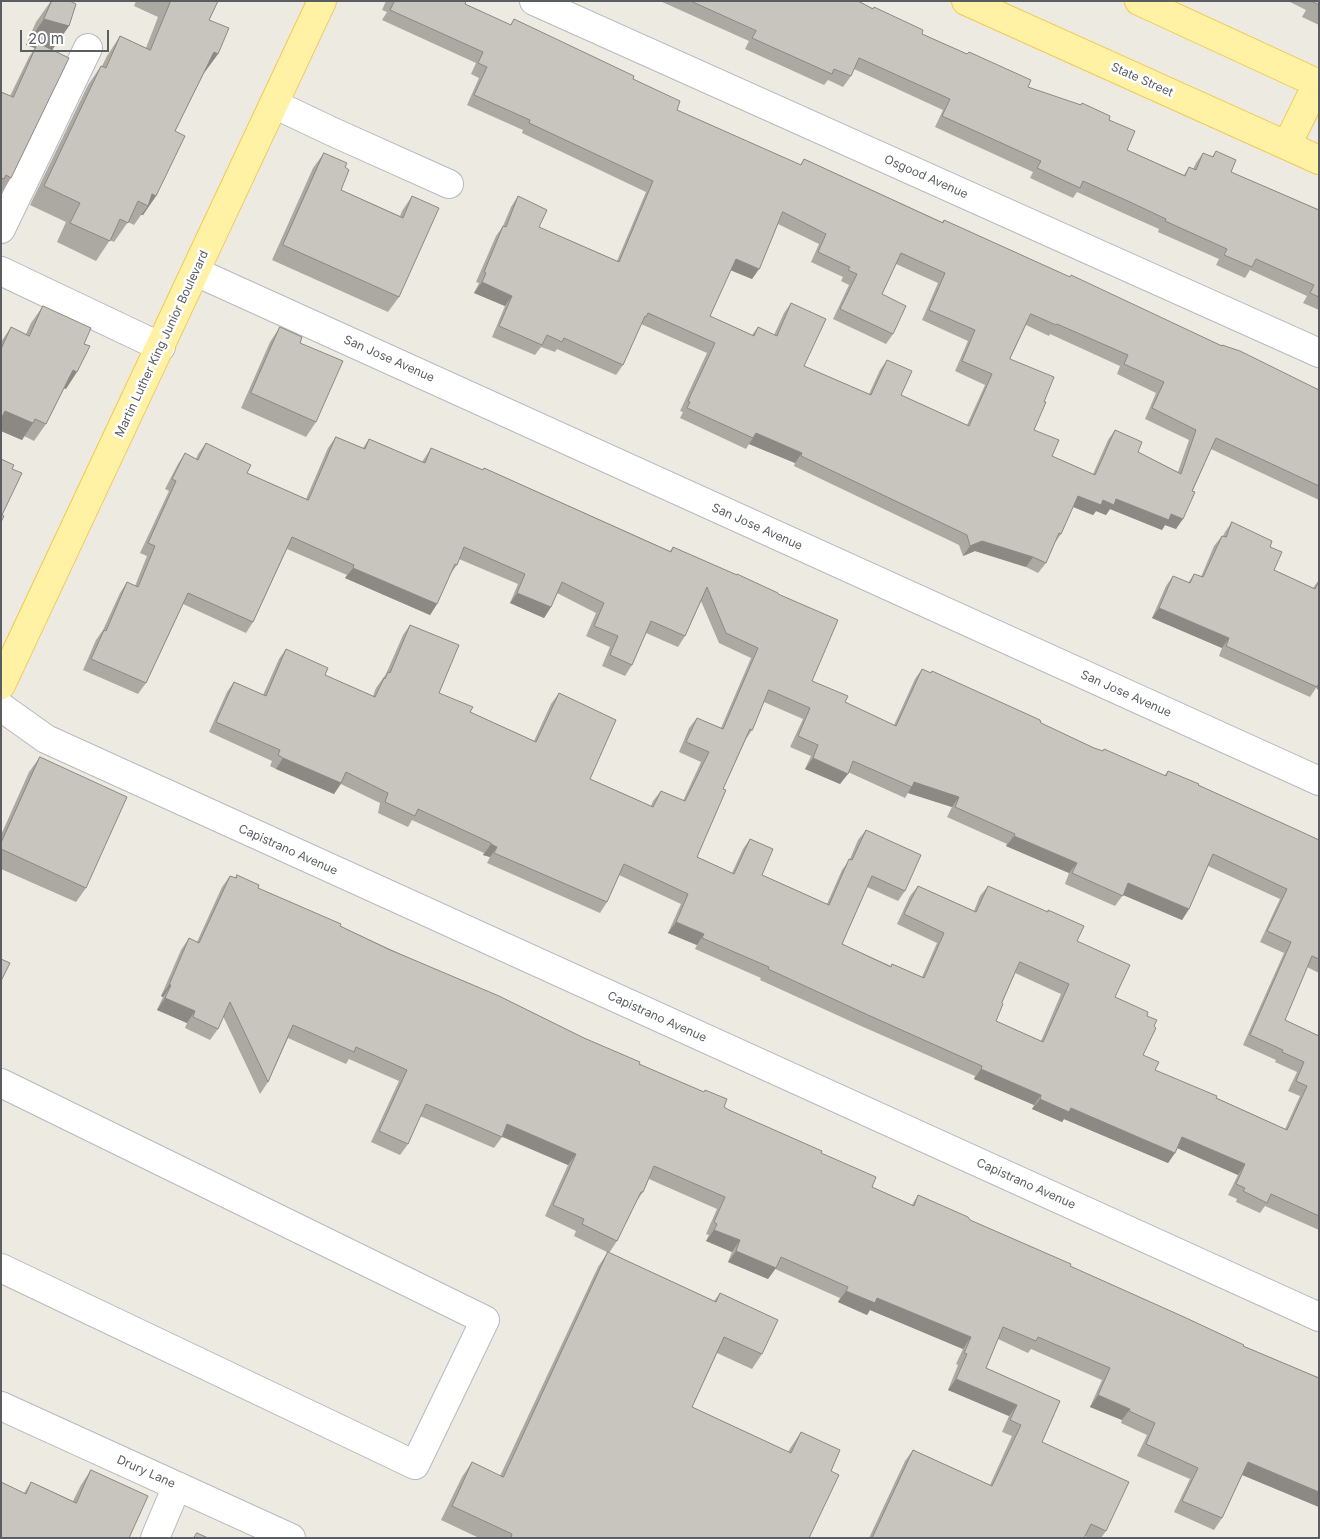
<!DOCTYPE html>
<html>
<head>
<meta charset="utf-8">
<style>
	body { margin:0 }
	#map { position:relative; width:1320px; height:1539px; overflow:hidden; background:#edeae1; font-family:Inter,sans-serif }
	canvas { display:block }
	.frame { position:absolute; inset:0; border:2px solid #5a5d62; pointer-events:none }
	.scale { position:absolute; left:20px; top:30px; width:89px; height:22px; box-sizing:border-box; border:2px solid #5a5d62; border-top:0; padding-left:6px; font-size:15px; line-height:18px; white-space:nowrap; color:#5a5d62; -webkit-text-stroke:4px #fff; paint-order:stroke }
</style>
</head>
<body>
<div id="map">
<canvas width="1320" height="1539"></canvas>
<div class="frame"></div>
<div class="scale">20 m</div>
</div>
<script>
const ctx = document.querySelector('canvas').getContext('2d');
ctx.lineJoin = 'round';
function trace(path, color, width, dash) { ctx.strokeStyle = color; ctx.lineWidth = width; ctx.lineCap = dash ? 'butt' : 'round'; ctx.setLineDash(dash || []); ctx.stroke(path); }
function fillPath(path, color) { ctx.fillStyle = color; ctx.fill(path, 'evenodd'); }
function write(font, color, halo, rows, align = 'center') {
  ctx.font = font + ' Inter,sans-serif'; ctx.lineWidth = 5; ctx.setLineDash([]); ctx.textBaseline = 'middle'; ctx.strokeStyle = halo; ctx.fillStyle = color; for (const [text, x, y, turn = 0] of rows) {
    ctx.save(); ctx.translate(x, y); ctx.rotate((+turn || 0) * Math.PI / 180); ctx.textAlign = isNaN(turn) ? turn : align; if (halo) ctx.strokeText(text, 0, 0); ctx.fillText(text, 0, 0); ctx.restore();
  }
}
const minor = new Path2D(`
	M534,1L1319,353
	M274,104L333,132L449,184
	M1,229L88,48
	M1,271L161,347
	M196,272L1319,781
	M1,707L46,739L1319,1317
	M1,1083L485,1320L415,1465L1,1268
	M1,1406L291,1538
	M155,1538L177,1486`);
const major = new Path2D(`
	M966,1L1319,160
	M1139,1L1319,84
	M1287,145L1317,84
	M1,685L322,1`);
trace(minor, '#b7b9be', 30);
trace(major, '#f3c954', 30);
trace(minor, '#fff', 28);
trace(major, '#fff2a4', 28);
fillPath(new Path2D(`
	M51,1H70L69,26L52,50L11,178L2,192L1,92L10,96L29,57L35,48L26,45L36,22Z
	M136,1H218L209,20L218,54L204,73L175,131L156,196L143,215H141L134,225L128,222L114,242L110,240L96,261L57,242L66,222L30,205L88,85L101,66H102L107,56L120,36L146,48L158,17L134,6Z
	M386,1H466L465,4L510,25L514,19L633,79L677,110L800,165L804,159L942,222L944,220L1319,390V500L1211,449L1176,529L1165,525L1162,530L1110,509L1106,515L1096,511L1093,515L1073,507L1061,534L1054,544L1046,563L1038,573L1026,567L975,551L963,556L959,545L794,466L795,463L749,444L746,449L680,418L683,412L680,411L707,353L641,324L623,365L616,375L557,349L555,352L541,347L535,355L492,337L505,306L474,293L479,283L476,282L496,236L503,226L511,207L518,196L539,227L617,261L646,192L522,133L523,130L467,105L479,78L471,74L476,63L382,20L387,12L382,10ZM778,224L819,244L811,262L843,277L841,281L849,285L833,319L886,344L893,334L882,294L896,264L938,283L922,320L968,341L955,371L985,385L967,425L901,395L887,360L880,370L869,394L804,366L791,303L784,313L774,335L758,327L752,335L710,316L730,270L752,279L759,269ZM1026,325L1049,336L1050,334L1120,366L1117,374L1156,393L1145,419L1189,440L1178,472L1138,452L1115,430L1108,440L1093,474L1052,456L1034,430L1044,402L1010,359Z
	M660,1H858L922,34L967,54L969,52L1028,87L1109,120L1127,150L1184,175L1189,167L1193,169L1196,163L1203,153L1212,157L1216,151L1231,172L1319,210V310L1303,303L1307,296L1250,270L1245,278L1216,265L1219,259L1158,232L1159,229L1123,213L1077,192L1073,198L1030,178L1033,172L935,127L943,110L854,69L851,76L843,87L828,80L824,85L745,49L749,41Z
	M1288,1H1319V25L1302,17L1306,10Z
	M324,153L345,167L341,190L400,216L402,211L412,196L399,297L388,312L272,260L313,168Z
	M43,306L66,389L64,388L46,424L34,441L24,436L22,440L1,431V342L11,327L26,334L31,323Z
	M280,327L300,343L316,422L306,437L241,408L270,342Z
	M336,437L363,448L369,439L422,462L431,448L482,470L484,468L670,551L673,547L778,594L812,681L845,702L894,725L915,679L922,669L1094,748L1164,776L1168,771L1198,785L1319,840V973L1307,967L1285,1020L1319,1036V1230L1265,1206L1260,1213L1236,1202L1237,1199L1228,1195L1238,1175L1177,1148L1175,1153L1168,1163L1064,1119L1062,1122L1032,1109L1034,1105L974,1079L975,1076L861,1026L760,980L761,978L695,949L697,945L668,933L681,904L619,875L607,902L600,913L487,863L490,857L483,855L484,853L412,820L408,827L378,813L380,803L341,784L334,794L276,769L270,766L272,761L209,732L227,692L234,682L263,695L279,659L286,649L325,675L373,696L376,688L386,674L403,635L410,625L439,693L470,712L534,741L551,704L559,693L590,779L651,806L653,801L661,791L683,801L701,762L679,752L689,728L697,718L721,728L751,658L719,643L701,601L685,636L678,647L646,633L632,665L625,676L602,666L610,647L586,636L596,613L557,593L551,607L544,618L510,603L518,584L459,559L457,565L451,573L437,604L430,615L345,578L347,575L287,549L253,622L246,633L183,604L146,683L138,694L83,670L96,640L103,630L120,593L127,582L135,586L147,556L140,553L169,491L165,489L178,464L185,453L196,459L198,454L206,443L247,473L306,499L328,448ZM764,702L803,719L790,747L811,756L805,769L840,784L848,772L905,798L908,793L952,807L947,817L1007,844L1006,846L1069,873L1065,884L1115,906L1123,895L1182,920L1189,909L1208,866L1280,899L1260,942L1284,953L1243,1045L1276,1060L1275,1062L1297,1072L1288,1091L1300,1096L1285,1129L1155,1070L1143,1055L1154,1026L1147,1016L1115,997L1077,941L988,886L980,896L974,911L918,886L910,896L897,924L937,943L922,977L892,964L891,966L842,944L867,887L898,901L905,891L866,830L858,840L850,859L842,870L827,904L762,875L750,839L743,849L732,873L697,857L723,789L746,739L752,730ZM1015,973L1061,994L1041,1041L996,1021L1002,1003Z
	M1232,522L1270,547L1274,570L1313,588L1319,580V691L1316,688L1310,697L1219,656L1222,648L1152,618L1166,586L1173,576L1188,583L1194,574L1201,577L1214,546L1222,536H1223L1225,532Z
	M40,757L86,888L76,902L1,869V835L29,772Z
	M237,875L258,888L340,926L639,1064L729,1110L821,1153L872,1187L912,1205L918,1195L970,1220L1243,1346L1319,1378V1507L1242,1475L1222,1518L1214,1530L1174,1512L1190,1479L1137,1456L1147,1435L1121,1423L1122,1420L1090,1407L1102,1380L1031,1349L1028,1353L998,1339L986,1368L1060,1401L1042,1442L1106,1531L1101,1538H1089L1085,1536L1084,1538H869L905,1461L913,1450L990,1485L1012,1436L1002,1432L1009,1416L948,1390L958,1365L956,1364L963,1349L870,1310L867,1315L838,1302L840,1298L775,1269L768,1279L728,1262L732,1252L706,1241L709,1235L706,1234L717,1209L649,1179L643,1192L636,1202L617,1241L609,1253L574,1236L576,1231L545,1216L568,1165L502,1137L494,1148L420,1116L408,1144L400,1155L371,1142L399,1081L349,1059L346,1064L288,1038L268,1082L260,1094L223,1016L218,1029L210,1040L185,1028L187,1023L157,1010L163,997L161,996L181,950L189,938L197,942L222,887L230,876L235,878Z
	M608,1252L714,1301L720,1293L762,1354L752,1369L717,1353L692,1407L788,1452L791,1447L801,1432L831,1471L809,1538H479L441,1520L462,1477L472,1462L500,1476L598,1267Z
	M91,1470L129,1538L24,1493L31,1482L73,1501L81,1485Z`), '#aca9a3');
fillPath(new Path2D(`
	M44,19L69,26L50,53L38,43L35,48L26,45Z
	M214,52L218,54L204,73L200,72Z
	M152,194L156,196L143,215H141L148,206Z
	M736,259L759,269L752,279L728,269Z
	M482,282L512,296L505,306L474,293Z
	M73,370L77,372L66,389L61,387Z
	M5,411L33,423L22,440L1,431V416Z
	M756,433L802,453L795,463L749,444L753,438Z
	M1078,496L1103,500L1116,499L1171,514L1183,519L1176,529L1165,525L1162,530L1110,509L1106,515L1096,511L1093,515L1071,506Z
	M982,541L1033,557L1026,567L975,551L963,556L970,546Z
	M353,568L437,604L430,615L345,578Z
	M517,593L551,607L544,618L510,603Z
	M1159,608L1229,638L1222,648L1152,618Z
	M283,758L341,783L334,794L276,769Z
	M813,758L848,774L840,784L805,769Z
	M914,782L959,797L952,807L908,793Z
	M1014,836L1077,863L1069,873L1006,846Z
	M491,844L497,847L490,857L483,855Z
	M1128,883L1189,909L1182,920L1121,894Z
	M676,922L704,934L697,945L668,933Z
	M169,985H171L163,997L161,996Z
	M165,998L195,1011L187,1023L157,1010Z
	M981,1069L1041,1095L1034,1105L974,1079Z
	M1040,1099L1071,1108L1175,1153L1168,1163L1064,1119L1062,1122L1032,1109Z
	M507,1124L576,1154L568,1165L499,1135Z
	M1182,1137L1245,1164L1238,1175L1175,1147Z
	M714,1230L740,1240L732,1252L706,1241Z
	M736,1251L776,1268L768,1279L728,1262Z
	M846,1291L877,1298L971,1337L963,1349L870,1310L867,1315L838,1302Z
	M956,1379L1017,1405L1009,1416L948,1390Z
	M1098,1395L1130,1409L1122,1420L1090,1407Z
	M1248,1462L1319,1492V1507L1240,1474Z`), '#8c8985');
const building = new Path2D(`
	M52,1H70L76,4L69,26L44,19Z
	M171,1H218L209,20L229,28L218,54L214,52L175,131L185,136L156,196L152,194L148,206L138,201L128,223L120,219L110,241L70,223L80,203L44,186L101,66L106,68L120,36L150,50Z
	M392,1H466L465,4L511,25L514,19L634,76L633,79L680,101L677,110L801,165L804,159L943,223L944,220L1070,277L1071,275L1222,346V345L1240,351L1319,390V486L1216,438L1192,491L1195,492L1183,519L1171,514L1169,520L1116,499L1114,505L1103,500L1101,505L1078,496L1061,534L1059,533L1046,563L1033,557L982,541L970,546L967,535L801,456L802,453L756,433L753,438L687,408L690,402L688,401L715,343L648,313L646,317L645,316L623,365L564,338L562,342L547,335L542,345L499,326L512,296L482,282L486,273L484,272L503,226L506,227L518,196L547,210L539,227L619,262L653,181L529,123L530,120L474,95L487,67L478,63L483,52L390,10L394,2ZM783,212L826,234L818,252L850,267L848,270L857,274L840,309L893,334L906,306L882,294L901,253L945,273L929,310L975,330L962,361L992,374L969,426L901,395L912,371L887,360L871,395L804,366L826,319L791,303L777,336L758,327L754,336L710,316L736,259L759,269ZM1031,314L1056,325L1057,324L1128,355L1124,364L1164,382L1152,408L1196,430L1181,474L1138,452L1142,442L1115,430L1095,475L1052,456L1059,440L1034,430L1046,402H1044L1054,377L1010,359Z
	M691,1H858L873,9L874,7L923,30L922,34L967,54L969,52L1031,80L1028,87L1081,105L1082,103L1110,116L1109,120L1135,131L1127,150L1185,176L1189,167L1196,170L1203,153L1213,157L1216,151L1236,160L1231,172L1319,210V297L1310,293L1314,285L1256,259L1252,267L1224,255L1227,249L1165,221L1166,219L1130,202L1083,181L1080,188L1037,168L1041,161L942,116L950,99L859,58L851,76L834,69L832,74L752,38L756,31Z
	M1313,1H1319V5L1313,2Z
	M38,43L69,58L11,178L6,175L4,179L1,178V92L13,97Z
	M324,153L347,163L345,167L349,170L341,190L403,218L412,196L439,208L399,297L283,245Z
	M43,306L91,328L84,344L90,346L77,372L73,370L46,424L35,419L33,423L5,411L1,419V349L11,327L29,336Z
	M280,327L302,337L300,343L343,361L316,422L251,393Z
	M336,437L365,449L369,439L425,463L431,448L483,470L484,468L671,552L673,547L737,575V574L778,593V594L838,620L812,681L848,696L845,702L896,726L922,669L931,673L932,671L1040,720L1041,723L1094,748L1103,751L1104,749L1166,776L1168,771L1199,784L1198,785L1293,828L1319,840V959L1312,956L1285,1020L1319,1036V1216L1271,1194L1267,1203L1243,1191L1245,1188L1236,1184L1245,1164L1182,1137L1175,1153L1071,1108L1069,1112L1040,1099L1041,1095L981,1069L982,1066L868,1015L768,969L769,967L702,938L704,934L676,922L688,894L624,864L607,902L494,853L497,847L491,844V843L418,809L415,816L385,802L388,793L346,772L341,783L283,758L278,755L280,750L216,722L234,682L266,696L286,649L328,668L325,675L375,697L384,678L385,679L388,672L390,673L410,625L459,645L439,693L473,707L470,712L536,742L559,693L616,720L590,779L653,807L661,791L685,801L709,752L686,742L697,718L723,729L758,648L726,633L707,587L685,636L651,621L632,665L610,655L618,636L594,626L604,603L562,582L551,607L517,593L525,574L464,547L457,565L455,564L437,604L353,568L354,565L292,537L253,622L188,593L146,683L91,659L104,630L106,631L127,582L138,587L155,546L148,543L176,481L172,479L185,453L198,460L206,443L251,465L247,473L308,500ZM769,690L810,708L798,736L818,745L813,758L848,774L853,761L912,787L914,782L959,797L955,807L1015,834L1014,836L1077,863L1072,873L1123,896L1128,883L1189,909L1213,854L1287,889L1267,931L1291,942L1250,1035L1283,1050L1282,1052L1304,1062L1296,1081L1307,1086L1287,1130L1216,1098L1217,1096L1155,1070L1159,1062L1143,1055L1156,1028L1154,1026L1157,1020L1147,1016L1148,1012L1115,997L1130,965L1077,941L1084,926L1048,910V912L988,886L976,912L918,886L904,914L944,933L924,978L892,964L891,967L842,944L872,876L905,891L921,855L866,830L852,860L849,859L829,905L762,875L773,849L750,839L734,874L697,857L726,790L723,789L750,729L752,730ZM1020,962L1069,984L1043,1042L996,1021L1003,1004L1002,1003Z
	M1,459L14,465L12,469L22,473L2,515L4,516L1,522Z
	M1232,522L1272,541L1270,547L1282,552L1274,570L1315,589L1319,581V683L1317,687L1226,646L1229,638L1159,608L1173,576L1190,583L1194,574L1203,577L1222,536L1226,537Z
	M40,757L127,797L86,888L1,849V843Z
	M237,875L259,885L258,888L341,924L340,926L388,949L499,996L584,1038L640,1062L639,1064L704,1092L705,1090L727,1099L724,1107L729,1110L822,1151L821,1153L876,1177L872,1187L914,1206L918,1195L968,1217L970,1220L1071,1264L1070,1266L1184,1317L1244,1345L1243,1346L1319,1378V1492L1248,1462L1222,1518L1182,1501L1198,1468L1146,1444L1155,1423L1129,1411L1130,1409L1098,1395L1110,1368L1038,1337L1036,1341L1003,1327L986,1368L1060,1401L1042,1442L1129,1482L1106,1531L1091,1524L1084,1538H872L913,1450L992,1486L1021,1425L1010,1420L1017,1405L956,1379L967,1354L964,1353L971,1337L877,1298L875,1303L846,1291L848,1287L781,1257L776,1268L736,1251L740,1240L714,1230L717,1224L714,1222L725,1197L654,1166L643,1192H641L617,1241L582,1224L584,1219L553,1205L576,1154L507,1124L502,1137L426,1104L408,1144L379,1131L407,1070L356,1047L354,1052L293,1025L268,1082L230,1002L218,1029L193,1017L195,1011L165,998L171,985H169L189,938L199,943L230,876L236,878Z
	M1,959L10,963L1,981Z
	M608,1252L716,1302L720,1293L778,1320L762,1354L724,1337L692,1407L791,1453L801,1432L840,1450L831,1471L839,1475L809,1538H511L512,1534L452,1506L472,1462L503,1477Z
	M91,1470L148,1496L129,1538H1V1482L26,1494L31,1482L76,1503Z
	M197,1533L208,1538H194Z`);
fillPath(building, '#c8c4be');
trace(building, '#8c8985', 1);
write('12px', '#5a5d62', '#fff', [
	["State Street",1142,80,24],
	["Osgood Avenue",926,177,24],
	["Martin Luther King Junior Boulevard",162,344,-65],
	["San Jose Avenue",389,359,24],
	["San Jose Avenue",757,527,24],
	["San Jose Avenue",1126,694,24],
	["Capistrano Avenue",288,850,24],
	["Capistrano Avenue",657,1017,24],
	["Capistrano Avenue",1026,1184,24],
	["Drury Lane",146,1472,24]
]);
</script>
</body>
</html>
